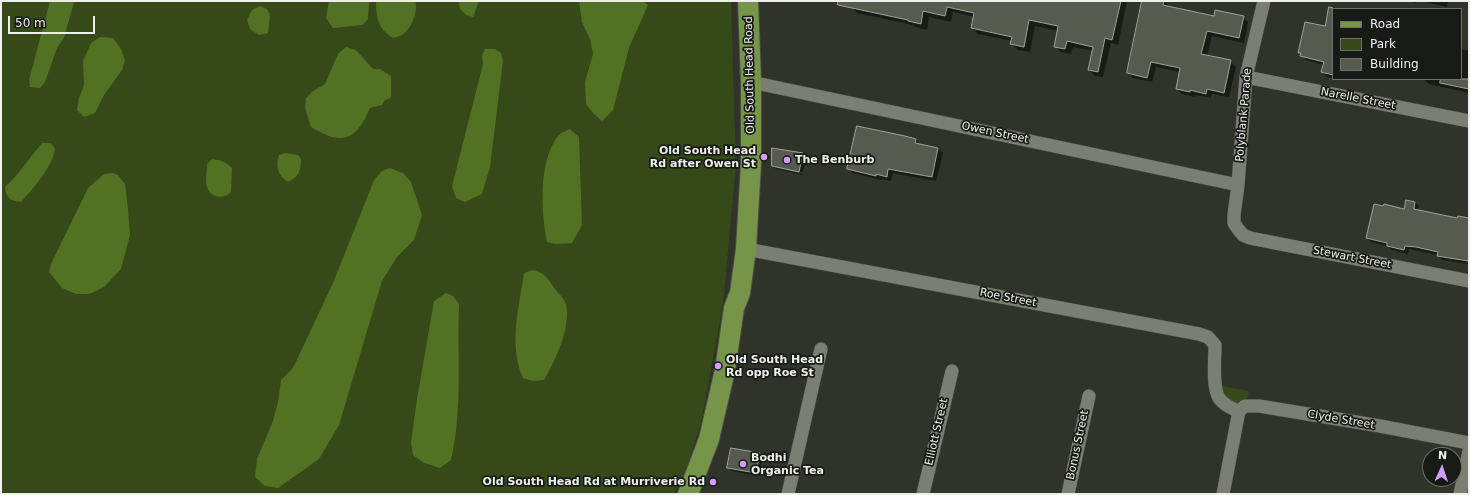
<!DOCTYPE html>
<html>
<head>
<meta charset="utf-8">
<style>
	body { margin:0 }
	#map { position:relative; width:1470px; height:495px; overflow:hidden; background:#2f3329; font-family:"DejaVu Sans",sans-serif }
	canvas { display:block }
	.frame { position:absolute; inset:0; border:2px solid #eef1eb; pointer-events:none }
	.legend { position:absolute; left:1332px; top:8px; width:130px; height:72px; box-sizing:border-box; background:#181a16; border:1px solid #6e706b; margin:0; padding:5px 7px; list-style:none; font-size:12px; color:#eef1eb }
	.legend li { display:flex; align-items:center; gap:8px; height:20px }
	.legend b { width:20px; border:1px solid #6e706b }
	.north { position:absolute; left:1422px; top:447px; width:40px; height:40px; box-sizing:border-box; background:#181a16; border:1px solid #6e706b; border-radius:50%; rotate:3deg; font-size:11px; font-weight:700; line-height:16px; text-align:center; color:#eef1eb }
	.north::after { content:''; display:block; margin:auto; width:14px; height:18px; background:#d29dfd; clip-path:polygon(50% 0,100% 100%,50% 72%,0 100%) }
	.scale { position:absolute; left:8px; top:16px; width:87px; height:18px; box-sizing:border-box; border:2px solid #eef1eb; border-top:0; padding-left:5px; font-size:12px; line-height:14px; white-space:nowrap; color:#eef1eb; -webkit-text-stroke:3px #181a16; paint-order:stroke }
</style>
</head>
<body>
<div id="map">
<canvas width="1470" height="495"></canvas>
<div class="frame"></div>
<ul class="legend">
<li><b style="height:5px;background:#779548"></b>Road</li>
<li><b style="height:11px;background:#354919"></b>Park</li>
<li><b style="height:11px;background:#565b50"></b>Building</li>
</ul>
<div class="north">N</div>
<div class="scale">50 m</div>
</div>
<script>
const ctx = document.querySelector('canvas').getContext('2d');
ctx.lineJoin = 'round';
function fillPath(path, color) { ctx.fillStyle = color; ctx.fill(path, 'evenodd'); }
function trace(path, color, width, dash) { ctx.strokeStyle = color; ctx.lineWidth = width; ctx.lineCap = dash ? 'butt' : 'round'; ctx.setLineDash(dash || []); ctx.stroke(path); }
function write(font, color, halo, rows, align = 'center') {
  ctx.font = font + ' "DejaVu Sans",sans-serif'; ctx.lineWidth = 3.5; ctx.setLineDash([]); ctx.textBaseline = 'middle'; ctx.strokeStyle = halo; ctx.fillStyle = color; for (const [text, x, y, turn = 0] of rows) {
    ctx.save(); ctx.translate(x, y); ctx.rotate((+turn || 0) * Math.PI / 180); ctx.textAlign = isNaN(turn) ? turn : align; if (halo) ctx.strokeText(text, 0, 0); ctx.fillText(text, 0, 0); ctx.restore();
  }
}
fillPath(new Path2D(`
	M1,1H731L736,165L723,305L701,423L687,466L674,494H1Z
	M1217,385L1249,391C1247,404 1243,404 1230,405Z`), '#354919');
fillPath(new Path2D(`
	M50,1L74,2L64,38L57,48L45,82L40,88L30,87L29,80Z
	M329,1H369L368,19L363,25L333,28L326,18Z
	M376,1H415C419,10 411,30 402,35C400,36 396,37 393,38C378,29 376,18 376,1Z
	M459,1H479L473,17L466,15L460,9Z
	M579,1H642L648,5L629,48L613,110L602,121L593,113L586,104L585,82L593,54L590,39L582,22Z
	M260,6L267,9L270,15L268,33L259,35L250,29L247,20L252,10Z
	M100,37L113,38L121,49L125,60L122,70L104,95L95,113L84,117L77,110L79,98L84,85L83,61L91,43Z
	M346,47L356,50L373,69H380L391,76V97L384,101L382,105L370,108C367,113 366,118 363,122C349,146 331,139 311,127L305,108L306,98L313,91L325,84L338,54Z
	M485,49H495L501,53L503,61L490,167L482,194L465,202L456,198L452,186L483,64L482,55Z
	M570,129L579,137L582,225L572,243L555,244L547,242C541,212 538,159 559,135C562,132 566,131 570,129Z
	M42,143H51L55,149C53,166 33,189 21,202C10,201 6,198 5,187L15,177Z
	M286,153L298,155L301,159C301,170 299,177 288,182C278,176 275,166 279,155Z
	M212,159C221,160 226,162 232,168L231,192C223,200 211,198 207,187C205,180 207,171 207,164Z
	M390,168L403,173L411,182L422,215L414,240L397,257L382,281L339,425L319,459L278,488L265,486L255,477L257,459L273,421L278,402L281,380L293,368L333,283L374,180L382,171Z
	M113,173L118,175L125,184L128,209L130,235L121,269L104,287L90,294H76L62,288L49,272L51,264L88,188L104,174Z
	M532,270C545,272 548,279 555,289C558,293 564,298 566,304C571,328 556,359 544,380L533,381L523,378C508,345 519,308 524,273Z
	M446,293L453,296L459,304C457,356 463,410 451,460L440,468L424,463L413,455L411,443L417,399L434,301Z`), '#527122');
fillPath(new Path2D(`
	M853,1H1127L1118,45L1111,43L1103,77L1095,76L1089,70L1093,51L1073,47L1071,54L1061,52L1055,46L1058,31L1035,26L1030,52L1018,50L1012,44V41L978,34L972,28L975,17L953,12L951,22L929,17L927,30L915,27L913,25L857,13L851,7Z
	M1143,1H1164L1169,6L1215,17H1243L1248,22L1244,43L1212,36L1207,56L1230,61L1236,67L1229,97L1212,94L1211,98L1195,95V97L1182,94L1177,89L1180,72L1156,67L1152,82L1133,78L1128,73Z
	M1406,1H1416V3Z
	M1421,1H1448L1447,7Z
	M1333,25V78L1327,77L1322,72L1324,65L1306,60L1299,53L1326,27Z
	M1461,49L1469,51V93L1429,84L1424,80L1421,79H1461Z
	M915,140L920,145L938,149L943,153L936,181L893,173L891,181L881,179L880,180L853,173L848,168Z
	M802,154L806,158L803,172L775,166V168L803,174V175L776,169L773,166Z
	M1415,202L1419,206L1418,211L1458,219H1469V264L1442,260L1438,255L1409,249L1408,254L1392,250L1388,246L1371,242L1367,238Z
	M759,454L763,457L759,476L732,471L728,468Z`), '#0007');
const building = new Path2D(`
	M838,1H1121L1112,40L1105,38L1098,72L1088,70L1093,47L1067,41L1065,49L1054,47L1058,26L1029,20L1024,47L1010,44L1012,37L971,28L974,13L947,7L945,16L923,11L921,24L908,21V20L838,5Z
	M1142,1H1164L1163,5L1214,16L1215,10L1244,16L1239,38L1207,31L1201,54L1231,60L1224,93L1207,89L1206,94L1190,90V92L1176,89L1180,68L1151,62L1147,78L1127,73Z
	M1329,7L1333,8V75L1321,72L1324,62L1300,56L1301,53H1298L1305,22L1325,26Z
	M1441,79H1469V89L1440,83Z
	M857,126L905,136L916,139L915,143L938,148L932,177L888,169L887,177L876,174V176L847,169Z
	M772,148L803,153L799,172L772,166Z
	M1406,200L1415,202L1414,209L1457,218L1458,216L1469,218V255L1468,261L1437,256L1438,252L1416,247L1405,246L1404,250L1387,246V243L1366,238L1374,204L1383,206L1384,204L1404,209Z
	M731,448L760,453L756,473L727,468Z`);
fillPath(building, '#565b50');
trace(building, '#9ea498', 1);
const minor = new Path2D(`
	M1264,1L1246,77L1238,185L1234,215V223L1238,229L1243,235L1250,238L1469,281
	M1246,77L1469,121
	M751,82L1238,185
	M746,249L1199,334L1208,337L1215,345C1215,358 1212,387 1219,398C1223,404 1232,409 1239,411
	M1239,411L1245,406H1259L1380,426L1469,443
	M788,494L821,349
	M923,494L952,371
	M1068,494L1089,396
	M1223,494L1239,411
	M1460,494L1469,451`);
const primary = new Path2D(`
	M688,494L709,439L725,370L734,308L740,293L746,249L751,164V82L748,1`);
trace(minor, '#4b4e46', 14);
trace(primary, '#4b4e46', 22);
trace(minor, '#797f73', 13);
trace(primary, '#779548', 20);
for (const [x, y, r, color] of [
	[764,157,4,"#d29dfd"],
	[787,160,4,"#d29dfd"],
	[718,366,4,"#d29dfd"],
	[743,464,4,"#d29dfd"],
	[713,482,4,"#d29dfd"]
]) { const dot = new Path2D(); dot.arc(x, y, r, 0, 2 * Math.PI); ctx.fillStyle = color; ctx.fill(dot); trace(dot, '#181a16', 1.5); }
write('11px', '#eef1eb', '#181a16', [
	["Old South Head Road",750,75,-91],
	["Narelle Street",1358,99,11],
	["Polyblank Parade",1244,115,-85],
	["Owen Street",995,133,12],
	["Stewart Street",1352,258,11],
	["Roe Street",1008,298,11],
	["Clyde Street",1341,420,10],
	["Elliott Street",937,432,-77],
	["Bonus Street",1078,445,-78]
]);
write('bold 11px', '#eef1eb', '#181a16', [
	["Old South Head",756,151,"right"],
	["Rd after Owen St",756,164,"right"],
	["The Benburb",795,160],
	["Old South Head",726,360],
	["Rd opp Roe St",726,373],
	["Bodhi",751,458],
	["Organic Tea",751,471],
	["Old South Head Rd at Murriverie Rd",705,482,"right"]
], 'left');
</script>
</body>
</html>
